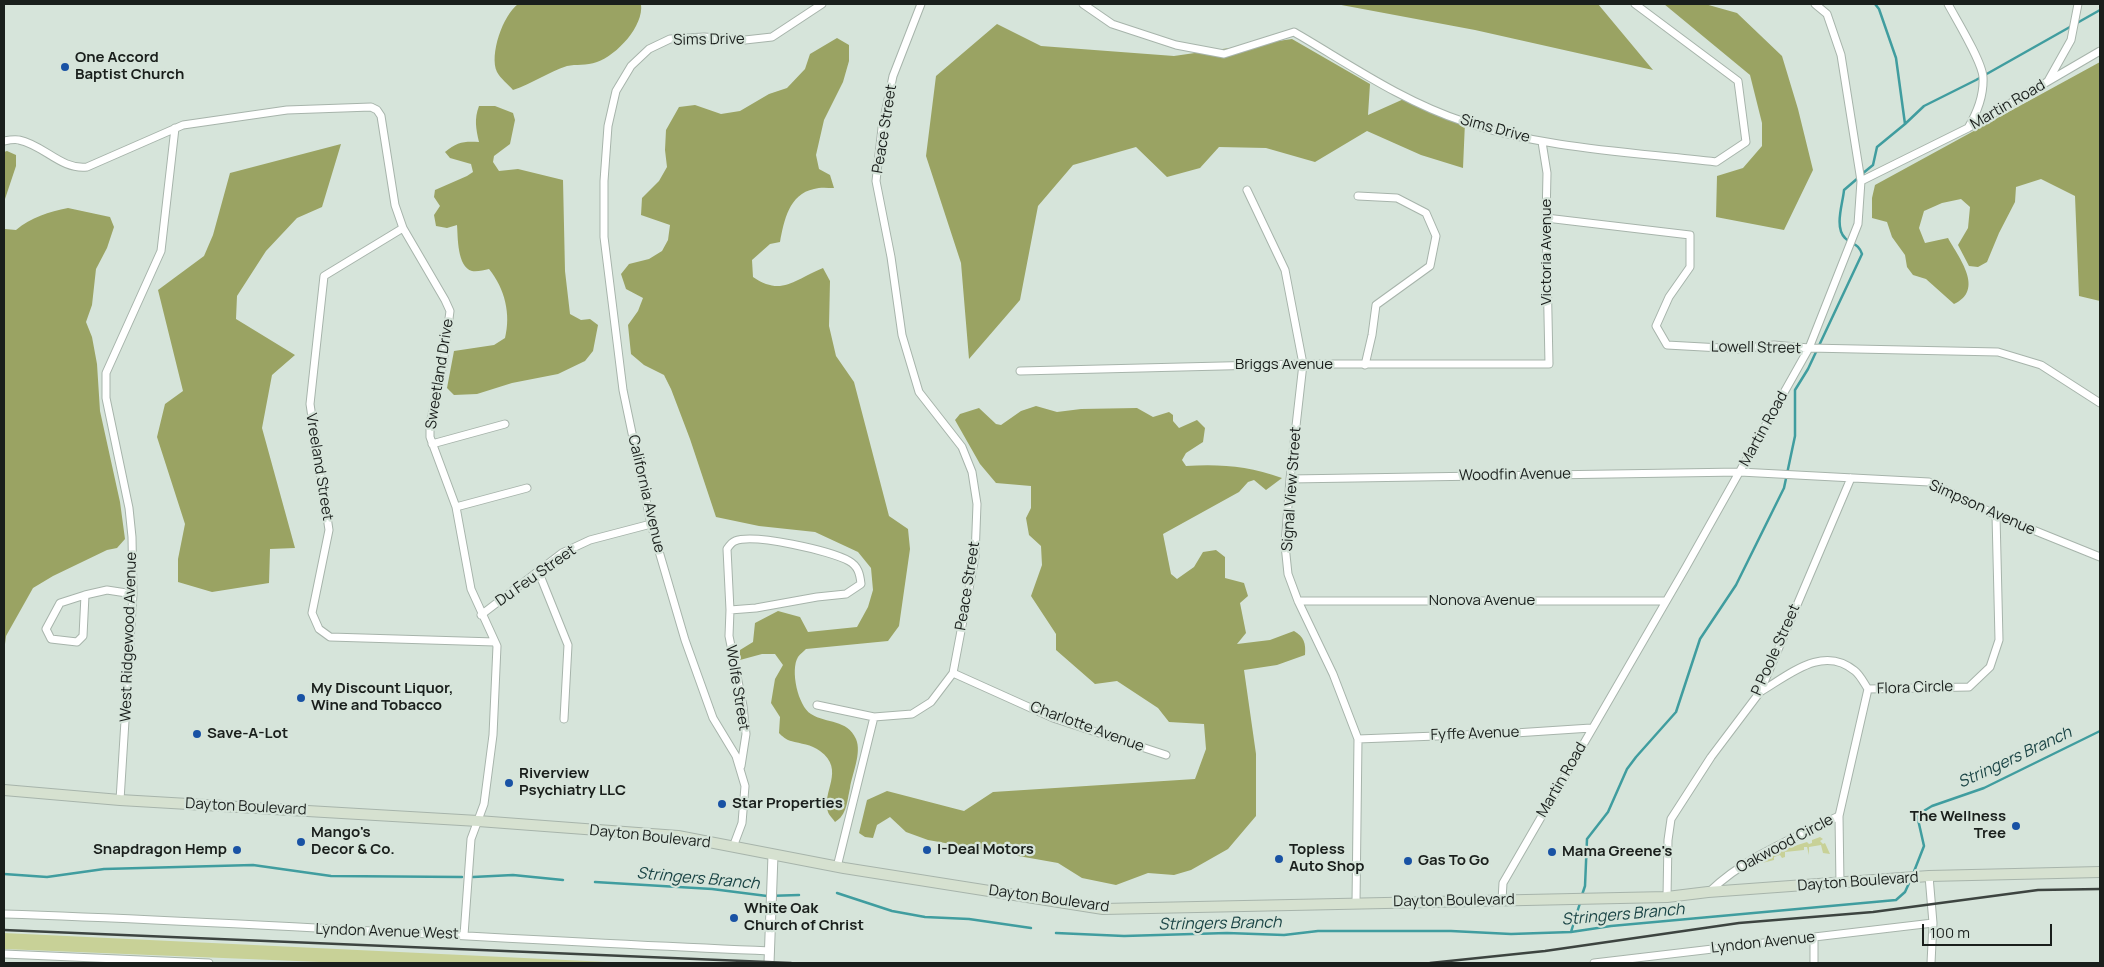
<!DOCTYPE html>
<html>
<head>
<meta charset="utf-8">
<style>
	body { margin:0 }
	#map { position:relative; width:2104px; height:967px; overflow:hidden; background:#d6e4da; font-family:Manrope,sans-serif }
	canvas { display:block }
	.frame { position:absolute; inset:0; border:5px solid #1a1f1c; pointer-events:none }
	.scale { position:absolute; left:1922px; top:924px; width:130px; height:22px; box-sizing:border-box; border:2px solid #1a1f1c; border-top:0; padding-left:6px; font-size:15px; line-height:18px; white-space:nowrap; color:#1a1f1c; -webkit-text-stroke:4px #d6e4da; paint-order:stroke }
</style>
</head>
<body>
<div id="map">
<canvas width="2104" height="967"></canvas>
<div class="frame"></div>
<div class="scale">100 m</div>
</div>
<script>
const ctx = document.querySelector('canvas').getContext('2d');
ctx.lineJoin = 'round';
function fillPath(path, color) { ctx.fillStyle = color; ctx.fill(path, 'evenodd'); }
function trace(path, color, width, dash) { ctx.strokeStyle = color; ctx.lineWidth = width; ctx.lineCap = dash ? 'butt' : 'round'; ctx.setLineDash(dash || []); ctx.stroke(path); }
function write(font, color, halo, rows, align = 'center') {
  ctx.font = font + ' Manrope,sans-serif'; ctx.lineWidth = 4.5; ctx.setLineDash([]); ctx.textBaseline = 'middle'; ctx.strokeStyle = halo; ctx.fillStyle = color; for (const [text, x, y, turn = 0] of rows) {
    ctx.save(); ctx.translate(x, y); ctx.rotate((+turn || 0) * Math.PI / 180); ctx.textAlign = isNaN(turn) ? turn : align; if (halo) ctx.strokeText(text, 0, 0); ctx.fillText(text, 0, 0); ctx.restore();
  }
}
fillPath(new Path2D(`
	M1820,837L1823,839L1820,841L1823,844L1825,843L1830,854L1823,853L1821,845L1809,847V855L1807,847H1804V850L1785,852V857L1782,858L1780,855L1774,857V860L1762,863L1761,861L1785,849L1807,842L1809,844L1812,843V840Z
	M4,933L628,963H345L4,949Z`), '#c8d197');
fillPath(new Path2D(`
	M518,4H641C644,26 617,55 597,62C586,66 576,64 567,66C548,72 532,84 513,90C509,85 500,78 497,72C489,55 503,15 518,4Z
	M1336,4H1598L1653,70L1475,30Z
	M1664,4H1705L1737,13L1782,56L1798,109L1813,170L1784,230L1716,217L1717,176L1743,168L1762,146V123L1750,75Z
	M997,24L1041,46L1174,56L1292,39L1370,84L1368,115L1406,98L1465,122L1463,168L1421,155L1367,131L1315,162L1266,148L1219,147L1200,168L1167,177L1136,147L1073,165L1038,206L1020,300L969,359L961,263L926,156L936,76Z
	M837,38L849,45V61L843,82L824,120L816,155L819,169L830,175L834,188C828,188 820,187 814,189C789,194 784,221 780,242L770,244L752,260L753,277C782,297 795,279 823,268L830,281L829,326L836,356L854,382L889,516L908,529L910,549L899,626L888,641L806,649C804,651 800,654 798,657C790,670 798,706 811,714C827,724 847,719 856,739C862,753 852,774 850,788C847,801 847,815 835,822C833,819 829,815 828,812C821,792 846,770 820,751C811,744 801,744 791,741C786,740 782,736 779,733L780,717L771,703L775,679L783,665L775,654H762L740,660V650L753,642L755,623L778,611L800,617L808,632L857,627L868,607L873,590L871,568L858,552L815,532L759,526L716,517L690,439L671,389L664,375L644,365L631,354L628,325L638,311L643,298L626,289L621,274L629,264L649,259L662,251L668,240L670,225L641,215L642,198L659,181L667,167L665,150L666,130L679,107L695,105L721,114L740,111L769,94L787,88L805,69L810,54Z
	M2100,62V301L2079,296L2075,196L2041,179L2016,187L2015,202L1999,233L1987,262L1978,267L1969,266L1958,245L1968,228L1970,207L1961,199L1942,203L1924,211L1919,228L1925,243L1948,238C1959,258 1985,290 1954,304L1926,279L1913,275L1907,267L1905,255L1892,237L1887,222L1872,218V198L1875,185Z
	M479,106H495L513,113L515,120L510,144L494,156L493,162L499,171L518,169L563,180L565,271L570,314L581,320L590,319L598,325L593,351L585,361L558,374L512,383L477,394L454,395L447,388L454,351L494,345L505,338C511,314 505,289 489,269C484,270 477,272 472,271C457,267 458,237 457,225L447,228L436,226L434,215L440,206L434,197L435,190L467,176L473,172L471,164L450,158L445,152C457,142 464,141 479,142C476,129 474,119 479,106Z
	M341,144L322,207L297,218L266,251L237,296L236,319L295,355L272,375L262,428L295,548L270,549L269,583L212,592L178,582V559L185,524L157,437L165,404L183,391L158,290L204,256L213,235L230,173Z
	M7,151L16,155V166L4,202V152Z
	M68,208L110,217L114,227L107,248L96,269L92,305L86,322L92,337L97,364L100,411L120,502L125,539L117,548L107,550L53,576L33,588L6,636L4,652V223L5,229L16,230C31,217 49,212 68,208Z
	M1036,406L1057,412L1081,409L1137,408L1153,417L1169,412L1173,415V421L1179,428L1197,420L1205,428L1203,442L1186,453L1182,460L1186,466C1221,464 1248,466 1282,478L1266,490L1254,480L1248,482L1239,492L1163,534L1171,574L1177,579L1194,567L1203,552L1216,550L1225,557V578L1244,583L1248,596L1240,603L1246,633L1237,644L1270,640L1294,631C1304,637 1306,643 1305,655L1277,665L1244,670L1256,754V816L1228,849L1191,870L1174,875L1148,873L1116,885L1082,878L1058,863L928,840L906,832L890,817L877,825L873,838L865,837L859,833L867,800L887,791L964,811L993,792L1195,779L1206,749L1204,724L1169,722L1158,708L1117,681L1095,684L1056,650V634L1031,596L1042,565L1041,546L1029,535L1026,518L1031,508V486L996,483L980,464L955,420L960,414L979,408L996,424L1001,425L1021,411Z`), '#9aa363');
trace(new Path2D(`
	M1875,4L1879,9L1896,58L1905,124
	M1862,174L1873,165L1877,147L1905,124L1924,106L1976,80L2100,10
	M4,874L47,877L104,869L253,865L331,876L462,877
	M1913,874L1924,846L1917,815L1932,806L1984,788L2100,731
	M473,877L513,875L563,880
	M595,882L712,889L767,896L799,895
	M837,893L892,911L925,917L969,919L1031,928
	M1582,895L1585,886L1587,839L1608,812L1627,769L1636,757L1676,712L1700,639L1736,585L1784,488L1795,436V390L1808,369L1862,254C1858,242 1852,246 1845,238C1834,227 1843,203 1844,190L1858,178
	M1571,932L1580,903
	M1056,933L1124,936L1227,933L1284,935L1318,931H1451L1511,934L1571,932L1611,926L1896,900L1905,892L1910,881`), '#409d9f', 2.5);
const minor = new Path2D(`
	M1083,4L1112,24L1176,45L1224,54L1294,32C1349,64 1403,102 1465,122C1545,149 1633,152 1716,162L1746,142L1738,81L1635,4
	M1948,4C1956,19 1982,61 1983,77C1984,95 1977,113 1968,128
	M2048,81L2071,40L2078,4
	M4,141C9,140 15,139 19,140C44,145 61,170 87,167L183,125L287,110L371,107L377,110L381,116L395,205L403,228L445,300L450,311L443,364L430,424V437L456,507L471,589L497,646L493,735L484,804L471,839L464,935
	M1861,181L1968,128L2100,51
	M1247,190L1285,270L1303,364L1290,479L1285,545L1288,574L1298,601L1333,674L1358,739L1356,903
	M1358,196L1397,198L1426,213L1436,236L1430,266L1376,305L1372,335L1365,365
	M1546,218L1690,235V267L1669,297L1656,326L1667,345L1739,349L1774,345L1809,348L1998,352L2041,365L2100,403
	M403,228L324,276L310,404L329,530L312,613L319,629L330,637L495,642
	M1020,371L1303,364H1549L1546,219L1547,173L1542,142
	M432,444L505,424
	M1290,479L1740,472L1929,482L1996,515L2100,557
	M456,507L527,488
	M539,573L568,645L564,719
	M85,595L83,636L77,642L51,639L46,629L60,603L85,595L107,590L133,594
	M1298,601H1666
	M730,610L756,608L817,597L846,594L861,584C860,574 858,566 849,561C831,551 754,533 735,541C732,542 729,546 727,549L730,610L729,636L743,706L746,734L741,766
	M481,615L562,553L590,540L651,524
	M953,673L1053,718L1166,755
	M1760,692C1789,675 1823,644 1855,671C1860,675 1864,683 1868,689L1969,687L1990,667L1999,640L1996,515
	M817,705L874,717
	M1358,739L1515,733L1591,728
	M120,800L133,594L132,537L129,508L106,398V373L161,251L175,128
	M733,847L742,823L745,786L736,756L713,718L685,640L651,524L623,390L604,237V181L608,126L616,91L631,66L649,49L670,39L704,37L745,40L772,37L822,4
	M837,867L874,717L912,714L931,702L953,673L975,557L977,504L972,472L962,447L919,392L902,335L891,257L876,181L882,128L893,76L921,4
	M1929,876L1933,923L1931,963
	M1840,884L1839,816L1868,689
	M1709,892C1745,857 1794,838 1839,816
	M1667,897L1668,840L1671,819L1711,757L1760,692L1851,478
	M1502,900L1503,883L1686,567L1809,348L1858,224L1861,181L1841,55L1827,14L1815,4
	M4,914C259,922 515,941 770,951
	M4,954L209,963
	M1594,963L1933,923
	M1814,963V938`);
const tertiary = new Path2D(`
	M769,963L773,855`);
const secondary = new Path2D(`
	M4,790L120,800L478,821L678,836L844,868L1103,909L1667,897L1708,892L1929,876L2100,872`);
trace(minor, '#a7b4ab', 9);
trace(tertiary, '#a7b4ab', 11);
trace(secondary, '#a7b4ab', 12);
trace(minor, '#fff', 7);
trace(tertiary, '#fff', 9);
trace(secondary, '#d6e1d0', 10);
trace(new Path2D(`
	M4,930L791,963
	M1430,963L1545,951L1739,923L1873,912L2038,890L2100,889`), '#3d4440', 2.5);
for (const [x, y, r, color] of [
	[65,67,5,"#1952a4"],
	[301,698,5,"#1952a4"],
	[197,734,5,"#1952a4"],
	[509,783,5,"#1952a4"],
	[722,804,5,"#1952a4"],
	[2016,826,5,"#1952a4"],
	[301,842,5,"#1952a4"],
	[237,850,5,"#1952a4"],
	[927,850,5,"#1952a4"],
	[1552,852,5,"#1952a4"],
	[1279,859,5,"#1952a4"],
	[1408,861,5,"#1952a4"],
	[734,918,5,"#1952a4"]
]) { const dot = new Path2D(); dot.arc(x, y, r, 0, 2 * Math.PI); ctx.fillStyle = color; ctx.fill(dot); trace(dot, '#d6e4da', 2); }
write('15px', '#1a1f1c', '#d6e4da', [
	["Sims Drive",709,40,-1],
	["Martin Road",2008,105,-30],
	["Peace Street",885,129,-81],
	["Sims Drive",1495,129,15],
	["Victoria Avenue",1547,252,-90],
	["Lowell Street",1756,348,1],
	["Briggs Avenue",1284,365],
	["Sweetland Drive",440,374,-81],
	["Martin Road",1764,429,-61],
	["Vreeland Street",319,467,81],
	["Woodfin Avenue",1515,475,-1],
	["Signal View Street",1292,489,-86],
	["California Avenue",646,494,77],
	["Simpson Avenue",1982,508,24],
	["Du Feu Street",536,576,-35],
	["Peace Street",968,586,-81],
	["Nonova Avenue",1482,601],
	["West Ridgewood Avenue",129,637,-88],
	["P Poole Street",1776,650,-66],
	["Wolfe Street",737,688,81],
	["Flora Circle",1915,688,-2],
	["Charlotte Avenue",1087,727,20],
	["Fyffe Avenue",1475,734,-2],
	["Martin Road",1562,780,-60],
	["Dayton Boulevard",246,807,3],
	["Dayton Boulevard",650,837,6],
	["Oakwood Circle",1785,844,-28],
	["Dayton Boulevard",1858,882,-4],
	["Dayton Boulevard",1049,899,8],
	["Dayton Boulevard",1454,901,-1],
	["Lyndon Avenue West",387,932,2],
	["Lyndon Avenue",1763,943,-6]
]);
write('bold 15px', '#1a1f1c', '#d6e4da', [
	["One Accord",75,58],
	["Baptist Church",75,75],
	["My Discount Liquor,",311,689],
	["Wine and Tobacco",311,706],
	["Save-A-Lot",207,734],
	["Riverview",519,774],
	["Psychiatry LLC",519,791],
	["Star Properties",732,804],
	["The Wellness",2006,817,"right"],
	["Tree",2006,834,"right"],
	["Mango's",311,833],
	["Decor & Co.",311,850],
	["Snapdragon Hemp",227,850,"right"],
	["I-Deal Motors",937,850],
	["Topless",1289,850],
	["Auto Shop",1289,867],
	["Mama Greene's",1562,852],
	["Gas To Go",1418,861],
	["White Oak",744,909],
	["Church of Christ",744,926]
], 'left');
write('italic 16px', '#1a4445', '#d6e4da', [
	["Stringers Branch",2015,758,-25],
	["Stringers Branch",698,879,5],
	["Stringers Branch",1623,915,-5],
	["Stringers Branch",1220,924,-1]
]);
</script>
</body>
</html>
